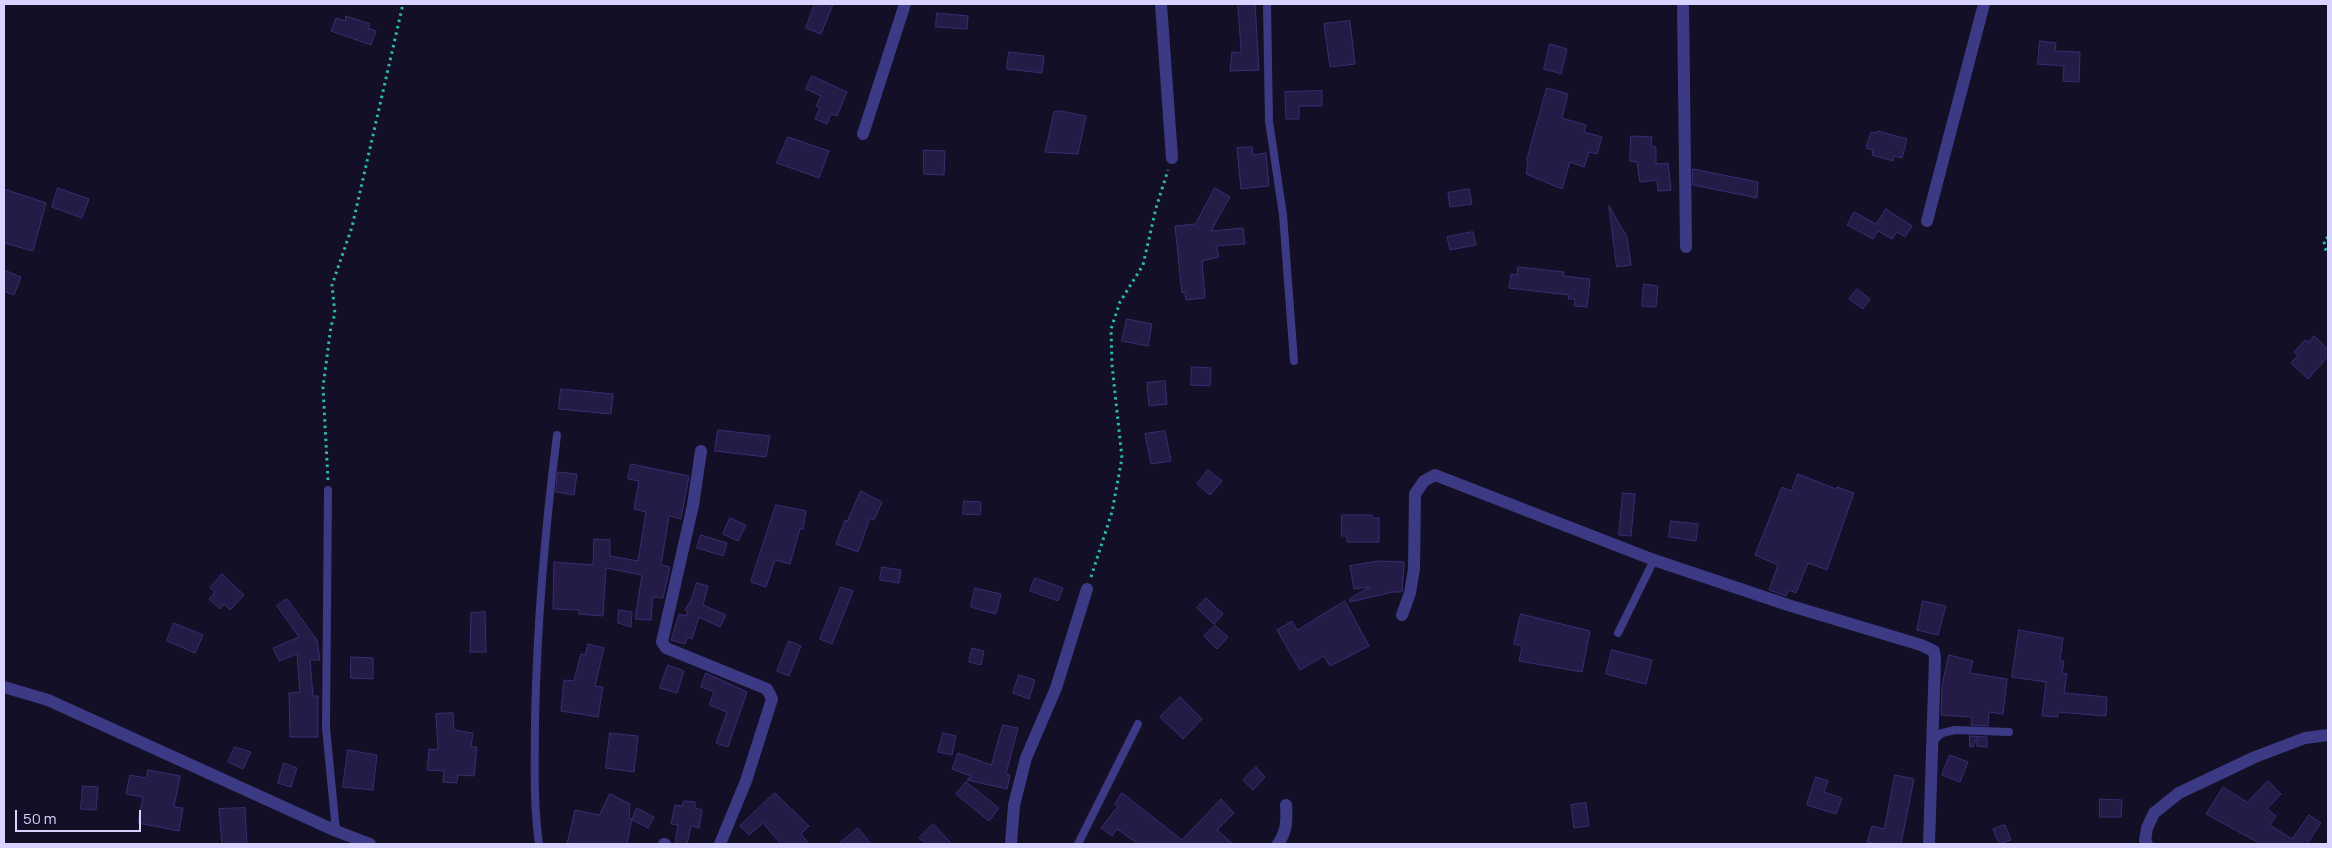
<!DOCTYPE html>
<html>
<head>
<meta charset="utf-8">
<style>
	body { margin:0 }
	#map { position:relative; width:2332px; height:848px; overflow:hidden; background:#130f26; font-family:Manrope,sans-serif }
	canvas { display:block }
	.frame { position:absolute; inset:0; border:5px solid #d9d4ff; pointer-events:none }
	.scale { position:absolute; left:15px; top:810px; width:126px; height:22px; box-sizing:border-box; border:2px solid #d9d4ff; border-top:0; padding-left:6px; font-size:15px; line-height:18px; white-space:nowrap; color:#d9d4ff; -webkit-text-stroke:4px #130f26; paint-order:stroke }
</style>
</head>
<body>
<div id="map">
<canvas width="2332" height="848"></canvas>
<div class="frame"></div>
<div class="scale">50 m</div>
</div>
<script>
const ctx = document.querySelector('canvas').getContext('2d');
ctx.lineJoin = 'round';
function fillPath(path, color) { ctx.fillStyle = color; ctx.fill(path, 'evenodd'); }
function trace(path, color, width, dash) { ctx.strokeStyle = color; ctx.lineWidth = width; ctx.lineCap = dash ? 'butt' : 'round'; ctx.setLineDash(dash || []); ctx.stroke(path); }
const building = new Path2D(`
	M815,4H833L821,34L806,28Z
	M1238,4H1255L1259,70L1230,71L1232,52L1241,53Z
	M937,13L968,16L967,29L936,27Z
	M346,16L370,24L368,28L376,31L371,45L331,31L336,18L345,21Z
	M1350,21L1355,64L1330,67L1324,24Z
	M2040,41L2056,43L2055,51L2080,52L2079,82L2063,81L2064,66L2038,64Z
	M1550,44L1567,49L1561,74L1544,69Z
	M1009,52L1044,56L1042,73L1007,69Z
	M812,76L847,92L837,116L831,114L827,124L815,119L820,108L816,106L821,96L806,89Z
	M1547,88L1568,94L1562,118L1586,125L1584,132L1602,137L1597,154L1589,152L1584,167L1570,162L1562,189L1526,174L1528,161L1527,160Z
	M1322,91V106H1299V119H1286L1285,92Z
	M1060,111L1086,116L1078,154L1045,152L1054,112Z
	M1878,131L1907,139L1902,158L1894,156L1893,161L1872,155L1873,150L1866,148L1871,132L1877,133Z
	M1631,136L1652,137L1651,146L1656,147V164L1668,163L1671,190L1658,191L1657,180L1640,182L1637,162L1630,161Z
	M788,137L829,151L819,178L777,163Z
	M1252,147L1253,155L1266,153L1269,186L1241,189L1237,148Z
	M924,150L945,151L944,175L924,174Z
	M1693,169L1758,182L1757,198L1693,185Z
	M58,188L89,199L82,218L52,207Z
	M1215,188L1230,197L1211,231L1243,228L1245,244L1216,246L1219,257L1202,261L1205,298L1186,300L1185,292L1182,293L1175,226L1195,224Z
	M4,189L46,203L33,251L4,243Z
	M1469,189L1472,204L1450,207L1448,193Z
	M1609,206L1627,237L1631,265L1617,267Z
	M1886,209L1912,226L1905,237L1897,232L1892,239L1878,231L1873,239L1847,225L1854,212L1876,224Z
	M1473,232L1476,245L1450,250L1447,237Z
	M1518,267L1564,272L1563,276L1590,279L1587,307L1574,306L1575,299H1568L1569,295L1509,288L1511,274L1517,275Z
	M4,270L21,277L14,295L4,291Z
	M1644,284L1658,286L1656,307L1642,306Z
	M1857,289L1870,299L1863,309L1849,299Z
	M1127,319L1152,324L1148,346L1122,341Z
	M2314,336L2328,349V356L2308,379L2291,363L2298,355L2294,352L2305,340L2309,342Z
	M1192,367L1211,368L1210,386L1191,385Z
	M1165,381L1167,404L1149,406L1147,383Z
	M561,389L613,394L611,414L559,409Z
	M718,430L770,436L766,457L715,451Z
	M1165,431L1171,461L1151,464L1145,434Z
	M631,464L689,476L681,519L669,516L661,565L670,567L663,598L653,597L651,620L635,619L642,575L606,568L603,616L579,614V610L553,609L554,562L593,565L594,539L610,540V556L638,561L646,512L634,509L639,481L628,479Z
	M1208,470L1222,481L1210,495L1197,484Z
	M558,472L577,474L574,495L556,492Z
	M1798,474L1836,489L1837,487L1854,493L1827,570L1808,563L1796,593L1789,590L1786,596L1769,590L1778,565L1755,555L1782,487L1791,491Z
	M861,491L882,502L874,520L870,518L858,552L836,544L845,520L847,521Z
	M1623,493L1635,494L1631,536L1619,535Z
	M964,501L981,502L980,515L963,514Z
	M776,505L806,511L803,529H800L790,564L775,560L766,587L751,582Z
	M1342,515H1372V518H1379V542H1347V536H1342Z
	M730,518L746,525L738,541L723,534Z
	M1671,521L1698,524L1696,541L1669,537Z
	M701,535L727,543L723,556L697,548Z
	M1379,561L1404,562L1402,592H1393L1350,602L1349,599L1370,587L1354,589L1350,566Z
	M882,567L901,570L899,583L880,580Z
	M222,574L244,595L230,610L224,604L220,609L209,599L215,592L210,588Z
	M1035,578L1063,588L1058,601L1030,591Z
	M697,583L708,586L703,605L726,615L720,627L699,617L692,639L687,637L685,644L671,640L679,614L686,616L688,612L685,610L691,600Z
	M841,587L853,591L832,644L820,639Z
	M975,588L1001,594L996,614L971,607Z
	M1206,598L1223,614L1214,624L1197,608Z
	M287,599L317,640L320,660H310L313,696H318V737H290L289,693L300,692L297,654L279,661L273,648L299,637L277,606Z
	M1345,601L1369,646L1330,666L1324,656L1300,670L1277,630L1292,621L1297,630Z
	M1923,601L1946,606L1938,635L1917,630Z
	M619,610L632,612L631,627L618,623Z
	M485,612L486,652H470L471,613Z
	M1521,614L1590,631L1582,672L1519,661L1522,646L1514,644Z
	M174,623L203,635L195,653L167,641Z
	M1215,625L1228,637L1217,649L1204,636Z
	M2019,630L2063,638L2060,660L2064,661L2062,673L2067,674L2064,693L2107,697L2106,716L2058,712V717L2042,716L2046,682L2012,677Z
	M789,641L801,646L789,676L777,671Z
	M588,644L604,648L595,686L603,687L598,717L561,711L564,680L574,681L581,654L585,655Z
	M972,648L984,651L981,665L969,662Z
	M1612,650L1652,660L1646,684L1606,674Z
	M1949,655L1973,661L1970,673L2007,679L2003,714L1989,712L1988,726L1971,725L1972,717L1941,715L1942,686Z
	M351,657L373,658V679L351,678Z
	M668,665L684,671L677,693L660,688Z
	M706,673L747,692L728,747L716,743L727,712L709,705L714,692L701,687Z
	M1019,675L1035,680L1029,699L1013,693Z
	M1180,697L1202,719L1183,739L1160,717Z
	M453,713L454,730L473,733L471,747H477L474,776L458,775L457,783L443,782L444,771L427,770L429,749L438,750L436,714Z
	M1003,725L1018,728L1006,774L1010,775L1007,789L967,780L971,776L952,769L958,753L991,765Z
	M610,733L638,736L634,772L606,768Z
	M943,733L956,736L952,755L938,752Z
	M1970,736L1987,737V747L1977,746V737L1973,747H1970Z
	M235,747L251,752L243,769L228,762Z
	M348,750L377,755L373,790L343,787Z
	M1950,755L1968,762L1960,782L1942,775Z
	M284,763L297,768L291,787L278,783Z
	M1256,767L1265,777L1253,790L1243,780Z
	M148,770L180,776L174,807L183,808L179,831L138,823L143,797L126,794L130,775L146,778Z
	M1895,775L1914,779L1901,844H1877L1867,842L1872,826L1884,829Z
	M1816,777L1828,781L1824,792L1842,798L1836,814L1807,805Z
	M2268,781L2281,794L2267,809L2276,816L2270,825L2292,839L2309,815L2321,823L2307,844H2261L2206,814L2223,787L2247,802Z
	M966,782L999,808L989,821L956,794Z
	M83,786L98,787L96,810L81,809Z
	M775,793L809,826L801,834L809,844H781L763,823L749,835L740,826Z
	M1122,793L1182,840L1221,799L1234,813L1217,830L1233,844H1138L1117,829L1112,836L1101,828L1118,806L1115,804Z
	M610,794L630,804L629,818L632,819L627,844H567L575,810L599,815Z
	M2100,799L2122,800L2121,817H2100Z
	M684,801L695,802V808L702,810L699,828L691,826L687,844H675L678,825L671,824L675,805L682,806Z
	M1586,803L1589,826L1574,828L1571,805Z
	M245,808L247,844H222L219,809Z
	M637,808L654,817L648,828L632,820Z
	M933,824L952,844H926L919,838Z
	M2005,825L2011,840L1999,844L1993,829Z
	M858,828L871,844H839Z`);
fillPath(building, '#241b47');
trace(building, '#3b2d73', 1);
trace(new Path2D(`
	M2328,237L2324,241L2325,248L2328,254
	M328,480L323,387L331,326L335,314L332,285L352,227L403,4
	M1091,577L1112,512L1122,458L1112,365L1111,329L1120,302L1143,265L1156,208L1168,170`), '#2fb8b0', 3, [2.5, 4]);
trace(new Path2D(`
	M1267,4L1269,121L1283,215L1294,361
	M328,490L326,728L336,831
	M1618,633L1654,560
	M1932,742L1942,733L1955,730L2009,732
	M539,844C533,801 535,763 535,719C537,624 545,529 557,435
	M1078,844L1138,724`), '#3d3a85', 8);
trace(new Path2D(`
	M1161,4L1172,158
	M1683,4L1686,247
	M863,134L905,4
	M1927,221L1984,4
	M701,451L693,505L662,642L666,648L767,689L772,699L746,781L720,844
	M1402,615L1410,593L1414,569L1415,494L1424,481L1435,475L1654,560L1791,606L1921,645L1934,651L1935,659L1929,844
	M4,687L48,700L336,831L370,844
	M664,844H665
	M1011,844L1014,805L1026,758L1056,688L1087,589
	M1278,844C1287,831 1287,820 1286,805
	M2147,844L2145,841L2147,828L2154,813L2179,793L2255,757L2305,738L2328,735`), '#3d3a85', 12);
</script>
</body>
</html>
